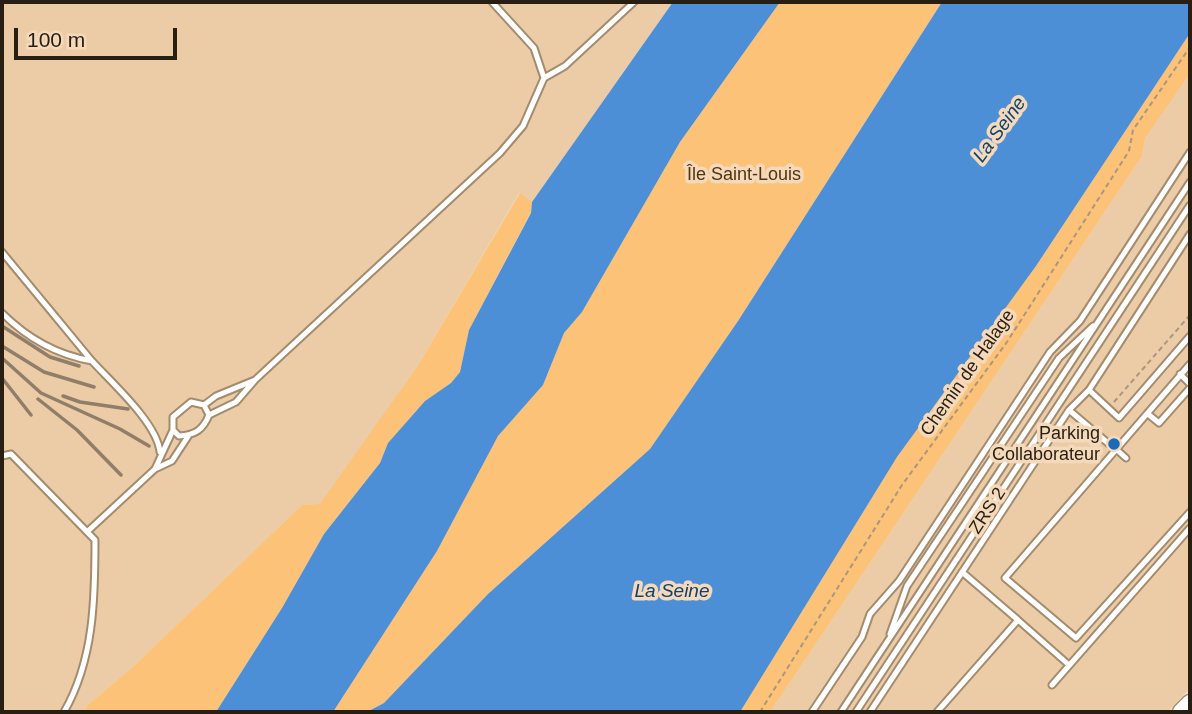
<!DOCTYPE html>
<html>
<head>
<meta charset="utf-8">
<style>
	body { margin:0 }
	#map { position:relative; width:1192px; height:714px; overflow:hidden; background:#f4d9ba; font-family:Arial,sans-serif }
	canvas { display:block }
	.frame { position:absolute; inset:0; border:4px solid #281e12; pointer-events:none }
	.scale { position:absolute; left:14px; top:28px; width:163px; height:32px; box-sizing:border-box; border:4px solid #281e12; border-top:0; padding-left:9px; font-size:21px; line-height:24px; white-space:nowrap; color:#281e12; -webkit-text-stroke:5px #f4d9ba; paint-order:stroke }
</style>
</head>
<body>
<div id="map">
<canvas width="1192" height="714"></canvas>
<div class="frame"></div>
<div class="scale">100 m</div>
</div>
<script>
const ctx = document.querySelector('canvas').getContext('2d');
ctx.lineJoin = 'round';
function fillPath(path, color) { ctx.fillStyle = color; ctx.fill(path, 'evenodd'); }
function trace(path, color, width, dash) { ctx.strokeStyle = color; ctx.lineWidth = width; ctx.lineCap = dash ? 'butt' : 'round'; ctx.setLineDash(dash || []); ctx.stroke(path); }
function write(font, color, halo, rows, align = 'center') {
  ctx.font = font + ' Arial,sans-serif'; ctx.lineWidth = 7; ctx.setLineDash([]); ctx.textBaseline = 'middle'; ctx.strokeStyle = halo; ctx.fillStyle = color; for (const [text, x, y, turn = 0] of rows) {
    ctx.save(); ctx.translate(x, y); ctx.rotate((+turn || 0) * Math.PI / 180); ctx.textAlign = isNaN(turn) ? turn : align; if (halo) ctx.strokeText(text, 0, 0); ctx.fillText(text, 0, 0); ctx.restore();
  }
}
fillPath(new Path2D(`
	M2,2H673L532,202L519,193L417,367L330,493L320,504L302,505L134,666L87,706L85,712H2Z
	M1190,68V688L1167,712H770L1142,156L1145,138Z`), '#ebcca6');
fillPath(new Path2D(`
	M780,2H942L738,321L650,449L488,594L384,703L367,712H333L437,551L498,436L543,385L564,333L582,312L680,142Z
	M1190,33V73L1145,138L1142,156L770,712H740L897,457L1036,266Z
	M520,193L532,202L531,212L469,330L460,372L451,383L425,401L388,443L380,463L324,534L282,608L216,712H85L87,706L134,666L302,505L320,504L417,367Z`), '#fbc278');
fillPath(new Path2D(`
	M673,2H780L680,142L582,312L564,333L543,385L498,436L437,551L333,712H216L282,608L324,534L380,463L388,443L425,401L451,383L460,372L469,330L531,213L532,202Z
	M942,2H1190V33L1036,266L897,457L740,712H367L384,703L488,594L650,449L738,321Z`), '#4d8fd6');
const lane = new Path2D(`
	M544,78L565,66L634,2
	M1190,234L1089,390L1119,418L1190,336
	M2,252L92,361C57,355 27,338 2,313
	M92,361C112,383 157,423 160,452
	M1190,364L1005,578L1076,638L1190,512
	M1180,374L1190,384
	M255,380L500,153L523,126L544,78L534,48L492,2
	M204,405L216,396L255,380L236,402L209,415
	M1069,410L1109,444
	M1148,414L1159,423L1190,388
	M173,430L179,436C195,435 203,430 209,415L204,405L191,402L173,417V430L155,469L172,461L189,435
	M1116,449L1126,458
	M2,456L11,454L95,540C95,599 94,660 64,712
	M88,531L155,469
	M962,572L1018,620
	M890,634L907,586L1059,358L1093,326
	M1052,685L1190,528
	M812,712L862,637L870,614L899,581L1050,352L1080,321L1190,152
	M841,712L1190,182
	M856,712L1190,205
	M870,712L1069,410L1089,390
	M937,712L1018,620L1069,665`);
const secondary = new Path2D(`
	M1181,712L1190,703`);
trace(lane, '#a38b6e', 9);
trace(secondary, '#a38b6e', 19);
trace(new Path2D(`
	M1114,402L1190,315
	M760,712L902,485L1007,342L1129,151L1133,130L1190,47`), '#ab967e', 2, [5, 3.5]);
trace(lane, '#fff', 5);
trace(secondary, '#fff', 16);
trace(new Path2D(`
	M2,326L50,357L79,366
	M2,346L44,372L94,387
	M2,358L41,393L120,429L149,446
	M2,378L31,415
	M63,396L80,402L128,409
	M38,399L77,430L121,475`), '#917e68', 3.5);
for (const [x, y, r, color] of [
	[1114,444,7,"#186bb9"]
]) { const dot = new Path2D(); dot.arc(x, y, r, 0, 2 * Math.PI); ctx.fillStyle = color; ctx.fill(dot); trace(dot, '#f4d9ba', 2.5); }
write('18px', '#503612', '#f4d9ba', [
	["Île Saint-Louis",744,175]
]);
write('18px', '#281e12', '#f4d9ba', [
	["Chemin de Halage",968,373,-55],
	["ZRS 2",988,511,-57]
]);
write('18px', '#281e12', '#f4d9ba', [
	["Parking",1100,434],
	["Collaborateur",1100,455]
], 'right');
write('italic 19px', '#12416f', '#f4d9ba', [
	["La Seine",1000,130,-54],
	["La Seine",672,592]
]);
</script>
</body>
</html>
